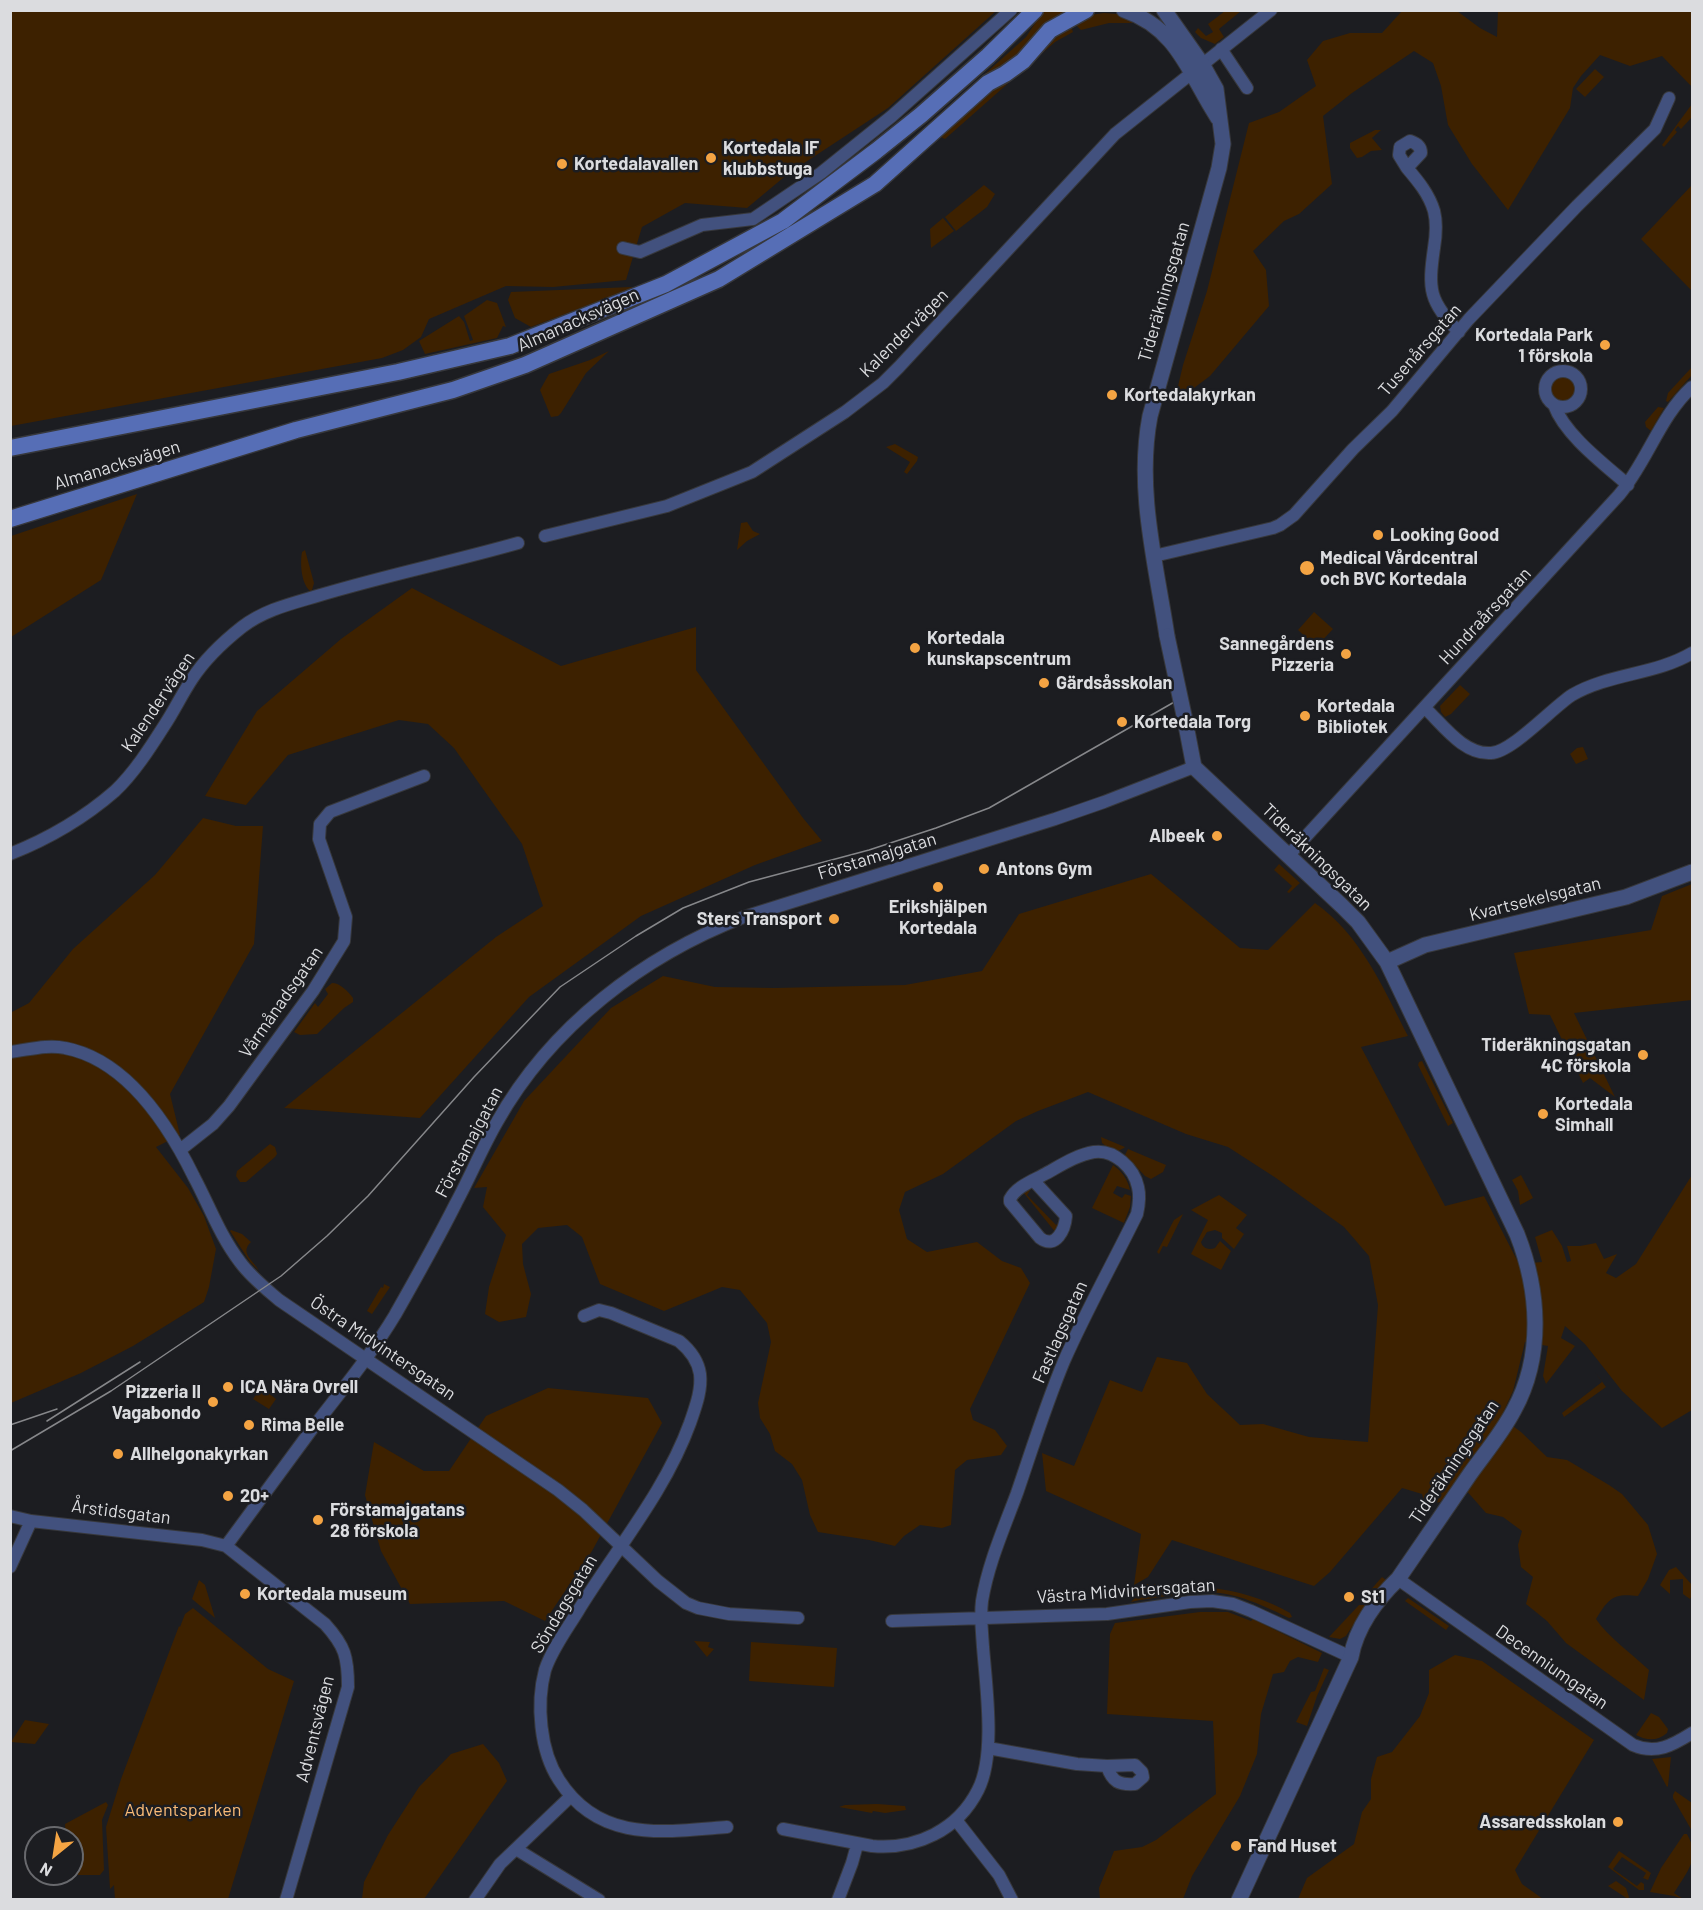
<!DOCTYPE html>
<html>
<head>
<meta charset="utf-8">
<style>
	body { margin:0 }
	#map { position:relative; width:1703px; height:1910px; overflow:hidden; background:#1c1d21; font-family:Barlow,sans-serif }
	canvas { display:block }
	.frame { position:absolute; inset:0; border:12px solid #dbdcdf; pointer-events:none }
	.north { position:absolute; left:24px; top:1826px; width:60px; height:60px; box-sizing:border-box; background:#1c1d21; border:2px solid #68696d; border-radius:50%; rotate:210deg; font-size:16px; font-weight:700; line-height:24px; text-align:center; color:#dbdcdf }
	.north::after { content:''; display:block; margin:auto; width:21px; height:27px; background:#f4a443; clip-path:polygon(50% 0,100% 100%,50% 72%,0 100%) }
</style>
</head>
<body>
<div id="map">
<canvas width="1703" height="1910"></canvas>
<div class="frame"></div>
<div class="north">N</div>
</div>
<script>
const ctx = document.querySelector('canvas').getContext('2d');
ctx.lineJoin = 'round';
function fillPath(path, color) { ctx.fillStyle = color; ctx.fill(path, 'evenodd'); }
function trace(path, color, width, dash) { ctx.strokeStyle = color; ctx.lineWidth = width; ctx.lineCap = dash ? 'butt' : 'round'; ctx.setLineDash(dash || []); ctx.stroke(path); }
function write(font, color, halo, rows, align = 'center') {
  ctx.font = font + ' Barlow,sans-serif'; ctx.lineWidth = 5; ctx.setLineDash([]); ctx.textBaseline = 'middle'; ctx.strokeStyle = halo; ctx.fillStyle = color; for (const [text, x, y, turn = 0] of rows) {
    ctx.save(); ctx.translate(x, y); ctx.rotate((+turn || 0) * Math.PI / 180); ctx.textAlign = isNaN(turn) ? turn : align; if (halo) ctx.strokeText(text, 0, 0); ctx.fillText(text, 0, 0); ctx.restore();
  }
}
fillPath(new Path2D(`
	M11,11H996L888,108L789,173L747,208L685,203L642,227L626,280L553,287L506,286L429,319L421,337L403,350L382,358L11,426Z
	M1043,11H1062L1065,15L1029,48L947,108L1026,37Z
	M1225,11H1241L1219,29L1224,37L1215,44L1201,38L1195,32L1198,28L1206,36L1213,32L1208,24Z
	M1402,11H1457L1480,28L1497,37L1498,11H1692V87L1662,56L1630,66L1600,55L1581,76L1573,88L1570,108L1508,210L1472,164L1448,125L1441,86L1433,63L1414,51L1352,93L1323,116L1332,184L1299,214L1284,221L1253,251L1266,270L1269,306L1210,376L1174,403L1183,365L1207,291L1249,123L1279,112L1316,86L1307,60L1323,41L1350,33H1382Z
	M1104,13L1117,14L1134,19L1132,23H1109L1081,30L1075,24L1083,16Z
	M1071,26L1073,32L1055,42L945,139L941,137C980,96 1020,52 1071,26Z
	M1595,69L1604,77L1585,97L1576,89Z
	M1692,104V117L1681,129L1678,126L1675,130L1677,132L1664,147L1662,145Z
	M1375,130H1381L1372,138L1382,150L1371,151L1362,157L1357,158L1350,148V143Z
	M984,185L995,194L987,207L956,231L945,217Z
	M1692,185V291L1641,239Z
	M943,218L954,231L931,248L930,229Z
	M631,287L634,288L531,327L515,318L508,300L511,292Z
	M487,300L497,303L506,327L503,326L497,338L425,354L419,341L459,316L464,322L470,341L473,340L464,316Z
	M609,351L586,373L561,413L558,416L551,417L540,390L549,374L590,360Z
	M1692,367V375L1668,402L1666,401L1668,393Z
	M1549 390a13 13 0 1 1 26 0a13 13 0 1 1-26 0Z
	M1658,407L1664,408L1651,431L1646,427L1645,422Z
	M895,444L918,457L917,461L907,474L904,472L910,462L886,447Z
	M137,494L101,580L11,637V536Z
	M747,522L753,531L760,534L747,541L737,550L741,523Z
	M305,550L314,583L312,590L310,591C301,583 300,563 302,552Z
	M412,588L561,666L696,627V670L803,818L822,841L755,865L641,916L529,997L420,1118L284,1108L496,937L543,906L522,844L454,748L428,724L399,720L288,755L246,805L205,796L257,711L341,639Z
	M1314,612L1333,629L1316,647L1298,630Z
	M1460,685L1470,694L1451,714L1445,717L1441,712L1440,706Z
	M1583,747L1588,759L1576,764L1570,754L1577,748Z
	M203,818L236,826H263L254,944L170,1094L180,1135L156,1147L188,1188L204,1216L216,1249L209,1287L204,1302L133,1346L81,1373L11,1403L10,1013L29,1003L73,949L155,875Z
	M1279,864L1300,883L1289,893L1287,892L1292,886L1274,870Z
	M1151,874L1240,948L1268,950L1315,903C1361,935 1383,988 1408,1036L1361,1047L1445,1206L1484,1196L1519,1264L1542,1262L1535,1237L1552,1230L1562,1246L1567,1262L1571,1261L1567,1246H1580L1596,1243L1604,1259L1617,1254L1606,1273L1616,1278L1636,1264L1692,1175V1410L1662,1428L1622,1391L1585,1344L1565,1326L1561,1338L1575,1346L1546,1384L1543,1376L1548,1346L1525,1342L1513,1391L1501,1417L1521,1432L1547,1457L1567,1460L1609,1485L1622,1494L1648,1525L1657,1554L1648,1579L1638,1596C1613,1593 1609,1598 1596,1619C1608,1637 1632,1654 1649,1670L1644,1700L1566,1643L1547,1621L1526,1604L1533,1577L1521,1567L1518,1545L1522,1531L1503,1517L1486,1513L1458,1481L1440,1502L1425,1505L1422,1494L1402,1488L1330,1572L1314,1586L1172,1540L1148,1577L1134,1585L1141,1534L1046,1491L1042,1453L1074,1466L1110,1380L1142,1392L1157,1357L1187,1363L1207,1394L1240,1425L1263,1424L1309,1437L1368,1442L1378,1305L1369,1256L1344,1227L1276,1178L1228,1147L1186,1134L1088,1092L1038,1111L1016,1121L943,1174L905,1192L899,1210L907,1239L927,1252L977,1242L1002,1261L1021,1268L1030,1283L970,1409L973,1420L995,1430L1007,1446L1001,1455L967,1460L955,1470L951,1525L942,1528L920,1525L904,1536L895,1546L869,1540L818,1532L810,1515L802,1480L792,1464L775,1451L770,1434L760,1418L758,1403L771,1342L767,1323L740,1290L722,1287L664,1311L600,1284L582,1237L567,1225L538,1228L522,1244L523,1264L531,1294L526,1317L499,1322L485,1314L489,1287L506,1235L483,1207L487,1187L474,1188L524,1101L611,1008L663,976L715,987L775,988L905,985L982,971L1019,914Z
	M1692,884V1000L1574,1013L1615,1097L1590,1078L1583,1083L1550,1015L1529,1014L1514,953L1651,930L1662,896Z
	M332,983C340,983 348,991 353,998V1002L344,1008L317,1034L300,1035L294,1032L315,1003L318,1007L328,994L325,989Z
	M1422,1061L1453,1123L1448,1126L1418,1065L1419,1062Z
	M1101,1137L1125,1147L1124,1148L1118,1151L1107,1147L1102,1143Z
	M270,1144L275,1147L277,1154L275,1157L246,1182H240L236,1176L237,1171Z
	M1128,1149L1166,1165L1163,1172L1151,1179L1145,1176L1125,1155Z
	M1113,1165C1122,1171 1128,1180 1130,1190L1117,1186L1113,1193L1122,1198L1125,1194L1131,1196L1130,1207L1124,1223L1092,1208Z
	M1521,1175L1533,1198L1520,1205L1518,1191L1512,1180Z
	M1031,1189L1027,1195L1056,1225L1062,1220L1056,1233L1023,1192Z
	M1219,1195L1247,1215L1236,1228L1244,1234L1234,1249L1222,1238V1233L1215,1230L1207,1232L1201,1242C1203,1249 1209,1250 1215,1248L1220,1241L1231,1251L1221,1270L1191,1254L1208,1220L1191,1210Z
	M1183,1214L1167,1247L1163,1246L1159,1254L1157,1252L1174,1220Z
	M231,1230L242,1234L251,1242C239,1253 254,1261 259,1271L250,1262L230,1231Z
	M384,1284L390,1287L372,1314L367,1311L381,1287L383,1288Z
	M1595,1372L1606,1387L1564,1417L1562,1413L1602,1382Z
	M261,1387L276,1399L269,1409L253,1399Z
	M548,1388L648,1398L662,1423L592,1551L545,1621L504,1601L410,1604L381,1551L365,1495L374,1442L424,1471H449L486,1416Z
	M1676,1567L1692,1585V1595L1690,1599L1683,1594V1579L1670,1580V1594L1660,1585L1669,1570Z
	M1382,1577L1386,1580L1370,1601L1360,1602Z
	M199,1580L205,1585L215,1618L192,1599Z
	M1147,1584C1196,1584 1247,1588 1290,1613L1292,1617L1289,1618C1243,1596 1219,1586 1168,1596C1155,1598 1143,1599 1131,1602Z
	M1408,1598L1449,1626L1446,1630L1405,1601Z
	M1359,1605H1366L1346,1636L1340,1639L1329,1637Z
	M193,1608L268,1669L294,1681L228,1899H115L114,1885L110,1889L106,1827L121,1779L179,1626L180,1627L185,1614Z
	M1200,1612H1228L1251,1621L1253,1619L1322,1653L1318,1662L1298,1657L1290,1661L1284,1672L1273,1674L1261,1714L1257,1754L1240,1796L1192,1876L1183,1899H1100L1099,1888L1114,1851L1142,1847L1156,1840L1216,1794L1213,1721L1107,1714L1110,1634L1115,1623Z
	M694,1641L710,1642L708,1647L714,1649L707,1657Z
	M751,1642L837,1648L834,1687L749,1681Z
	M1455,1655L1482,1661L1594,1740L1515,1870L1522,1884L1543,1899H1298L1307,1878L1354,1844L1362,1812L1371,1799V1779L1377,1757L1392,1752L1420,1716L1429,1693V1670Z
	M1324,1668L1329,1670L1317,1696L1307,1726L1296,1722L1311,1692L1315,1691Z
	M1651,1713L1659,1717L1668,1729L1667,1733C1658,1741 1647,1741 1636,1735Z
	M25,1720L49,1724L35,1744L11,1742Z
	M483,1744L499,1763L507,1781L424,1899H362L364,1882L388,1835L419,1787L451,1754Z
	M1671,1757L1668,1786L1667,1787L1652,1759Z
	M1675,1791L1692,1803V1831L1673,1798V1795Z
	M106,1802L108,1805L102,1820L104,1870L100,1875H78C79,1858 72,1854 72,1838H66L65,1824Z
	M877,1804L905,1806L906,1810L885,1813L873,1811L872,1813L839,1807L845,1805Z
	M1684,1834H1687C1701,1858 1687,1872 1674,1893L1683,1899L1674,1896L1650,1892L1661,1868Z
	M1619,1851L1651,1873L1648,1880L1643,1878L1646,1873L1622,1857L1613,1869L1637,1886L1641,1882L1644,1884V1890H1639L1608,1867Z
	M1616,1881L1626,1888L1629,1897L1628,1899L1608,1886Z`), '#3d2100');
const minor = new Path2D(`
	M1221,49L1247,88
	M1407,168L1399,155L1400,147L1410,141C1416,143 1421,146 1421,153L1407,168C1418,181 1429,194 1434,211C1437,223 1436,236 1434,248C1428,290 1429,301 1459,332
	M623,248L640,252L702,225L753,219L821,173L892,116L1011,10
	M1545 389a18 18 0 1 1 36 0a18 18 0 1 1-36 0Z
	M1554,405C1565,435 1604,464 1628,485
	M545,536L667,506L752,472L845,412L883,383L899,367L1115,134L1271,10
	M1154,556L1273,528L1280,525L1294,515L1353,449L1392,411L1469,319L1577,206L1655,129L1669,98
	M1425,708C1443,725 1464,755 1491,753C1512,752 1552,708 1572,695C1610,673 1655,675 1692,653
	M10,854C48,839 84,818 115,791C134,773 150,748 164,726C174,711 182,694 192,679C205,659 223,642 242,627C264,610 290,604 317,596C383,576 451,562 518,543
	M1288,856L1619,495C1647,462 1660,416 1692,387
	M10,1052C28,1050 47,1044 65,1048C127,1060 168,1124 194,1177C209,1205 220,1236 240,1262C251,1277 265,1288 279,1300L558,1490L583,1510L658,1581L686,1603L698,1608L729,1614L798,1618
	M180,1150L213,1124L229,1106L313,991L344,941L346,917L319,839L320,824L330,812L424,776
	M584,1316L599,1310L611,1313L679,1341C690,1350 698,1360 700,1374C702,1391 695,1408 690,1423C665,1492 616,1549 578,1611C567,1629 552,1649 545,1670C536,1704 540,1751 559,1780C599,1843 663,1832 727,1827
	M10,1516L31,1521L202,1540L226,1546L325,1624C345,1646 348,1657 348,1687L286,1900
	M226,1546C255,1507 283,1468 312,1429C341,1391 371,1355 395,1315C416,1278 437,1241 456,1203C470,1177 482,1148 497,1122C551,1026 643,956 744,917L1055,819L1104,802L1194,767
	M10,1567L31,1521
	M1398,1579L1633,1745C1656,1755 1673,1745 1692,1733
	M892,1621L1107,1614L1190,1602L1212,1601L1233,1604L1251,1611L1351,1657
	M988,1748L1077,1764L1107,1766C1112,1782 1119,1785 1135,1784L1143,1777L1142,1772L1135,1765L1107,1766
	M956,1820L999,1875L1012,1900
	M783,1829L872,1846C916,1850 958,1830 978,1790C996,1755 986,1686 983,1647C982,1631 980,1616 982,1601C988,1564 1004,1528 1017,1493C1032,1449 1046,1404 1064,1361C1086,1311 1113,1263 1137,1214C1139,1205 1140,1195 1138,1187C1134,1168 1114,1149 1094,1152C1076,1155 1060,1166 1043,1175C1032,1181 1016,1187 1010,1199V1202L1040,1238C1056,1250 1065,1229 1066,1216L1033,1180
	M516,1849L599,1900
	M475,1900L500,1864L570,1797
	M838,1900L852,1863L857,1845`);
const tertiary = new Path2D(`
	M1124,10C1179,29 1189,74 1218,118
	M1164,10L1202,64L1216,89L1223,144L1219,168L1150,416C1136,489 1156,564 1167,636
	M1185,720L1194,767L1342,906L1358,922L1387,962L1517,1234C1539,1290 1544,1355 1514,1410C1502,1433 1485,1453 1470,1474C1446,1509 1422,1544 1398,1579C1376,1600 1356,1628 1351,1657L1239,1900
	M1387,962L1425,945L1626,897L1692,872`);
const secondary = new Path2D(`
	M10,448L398,372L510,346L666,284L783,221L876,151L921,115L988,56L1035,10
	M10,519L296,430L453,390L525,365L719,279L875,184L988,83L1005,74L1023,61L1050,30L1086,10`);
trace(minor, '#37383c', 14);
trace(tertiary, '#37383c', 17);
trace(secondary, '#37383c', 19);
trace(minor, '#42517e', 12);
trace(tertiary, '#42517e', 15);
trace(secondary, '#566eb6', 16);
trace(new Path2D(`
	M47,1421L140,1362
	M10,1425L57,1409
	M10,1451L111,1391L281,1276L327,1236L368,1196L474,1077L560,987L636,936L683,908L749,882L869,850L936,828L989,808L1176,701`), '#86878a', 1.5);
const tertiaryBridge = new Path2D(`
	M1167,636L1185,720`);
trace(tertiaryBridge, '#37383c', 17, []);
trace(tertiaryBridge, '#42517e', 15);
for (const [x, y, r, color] of [
	[711,158,6,"#f4a443"],
	[562,164,6,"#f4a443"],
	[1605,345,6,"#f4a443"],
	[1112,395,6,"#f4a443"],
	[1378,535,6,"#f4a443"],
	[1307,568,8,"#f4a443"],
	[915,648,6,"#f4a443"],
	[1346,654,6,"#f4a443"],
	[1044,683,6,"#f4a443"],
	[1305,716,6,"#f4a443"],
	[1122,722,6,"#f4a443"],
	[1217,836,6,"#f4a443"],
	[984,869,6,"#f4a443"],
	[938,887,6,"#f4a443"],
	[834,919,6,"#f4a443"],
	[1643,1055,6,"#f4a443"],
	[1543,1114,6,"#f4a443"],
	[228,1387,6,"#f4a443"],
	[213,1402,6,"#f4a443"],
	[249,1425,6,"#f4a443"],
	[118,1454,6,"#f4a443"],
	[228,1496,6,"#f4a443"],
	[318,1520,6,"#f4a443"],
	[245,1594,6,"#f4a443"],
	[1349,1597,6,"#f4a443"],
	[1618,1822,6,"#f4a443"],
	[1236,1846,6,"#f4a443"]
]) { const dot = new Path2D(); dot.arc(x, y, r, 0, 2 * Math.PI); ctx.fillStyle = color; ctx.fill(dot); trace(dot, '#1c1d21', 2); }
write('bold 18px', '#dbdcdf', '#1c1d21', [
	["Kortedala IF",723,148],
	["klubbstuga",723,169],
	["Kortedalavallen",574,164],
	["Kortedala Park",1593,335,"right"],
	["1 förskola",1593,356,"right"],
	["Kortedalakyrkan",1124,395],
	["Looking Good",1390,535],
	["Medical Vårdcentral",1320,558],
	["och BVC Kortedala",1320,579],
	["Kortedala",927,638],
	["kunskapscentrum",927,659],
	["Sannegårdens",1334,644,"right"],
	["Pizzeria",1334,665,"right"],
	["Gärdsåsskolan",1056,683],
	["Kortedala",1317,706],
	["Bibliotek",1317,727],
	["Kortedala Torg",1134,722],
	["Albeek",1205,836,"right"],
	["Antons Gym",996,869],
	["Erikshjälpen",938,907,"center"],
	["Kortedala",938,928,"center"],
	["Sters Transport",822,919,"right"],
	["Tideräkningsgatan",1631,1045,"right"],
	["4C förskola",1631,1066,"right"],
	["Kortedala",1555,1104],
	["Simhall",1555,1125],
	["ICA Nära Ovrell",240,1387],
	["Pizzeria Il",201,1392,"right"],
	["Vagabondo",201,1413,"right"],
	["Rima Belle",261,1425],
	["Allhelgonakyrkan",130,1454],
	["20+",240,1496],
	["Förstamajgatans",330,1510],
	["28 förskola",330,1531],
	["Kortedala museum",257,1594],
	["St1",1361,1597],
	["Assaredsskolan",1606,1822,"right"],
	["Fand Huset",1248,1846]
], 'left');
write('18px', '#dbdcdf', '#1c1d21', [
	["Tideräkningsgatan",1164,292,-74],
	["Almanacksvägen",578,320,-24],
	["Kalendervägen",904,333,-45],
	["Tusenårsgatan",1420,350,-49],
	["Almanacksvägen",117,465,-17],
	["Hundraårsgatan",1485,616,-47],
	["Kalendervägen",158,702,-56],
	["Förstamajgatan",877,856,-17],
	["Tideräkningsgatan",1317,857,44],
	["Kvartsekelsgatan",1535,899,-14],
	["Vårmånadsgatan",281,1002,-55],
	["Förstamajgatan",469,1142,-62],
	["Fastlagsgatan",1060,1332,-66],
	["Östra Midvintersgatan",383,1348,34],
	["Tideräkningsgatan",1454,1462,-56],
	["Årstidsgatan",121,1512,7],
	["Västra Midvintersgatan",1126,1591,-4],
	["Söndagsgatan",564,1604,-59],
	["Decenniumgatan",1552,1667,35],
	["Adventsvägen",315,1729,-76]
]);
write('18px', '#fabb77', '#1c1d21', [
	["Adventsparken",183,1810]
]);
</script>
</body>
</html>
